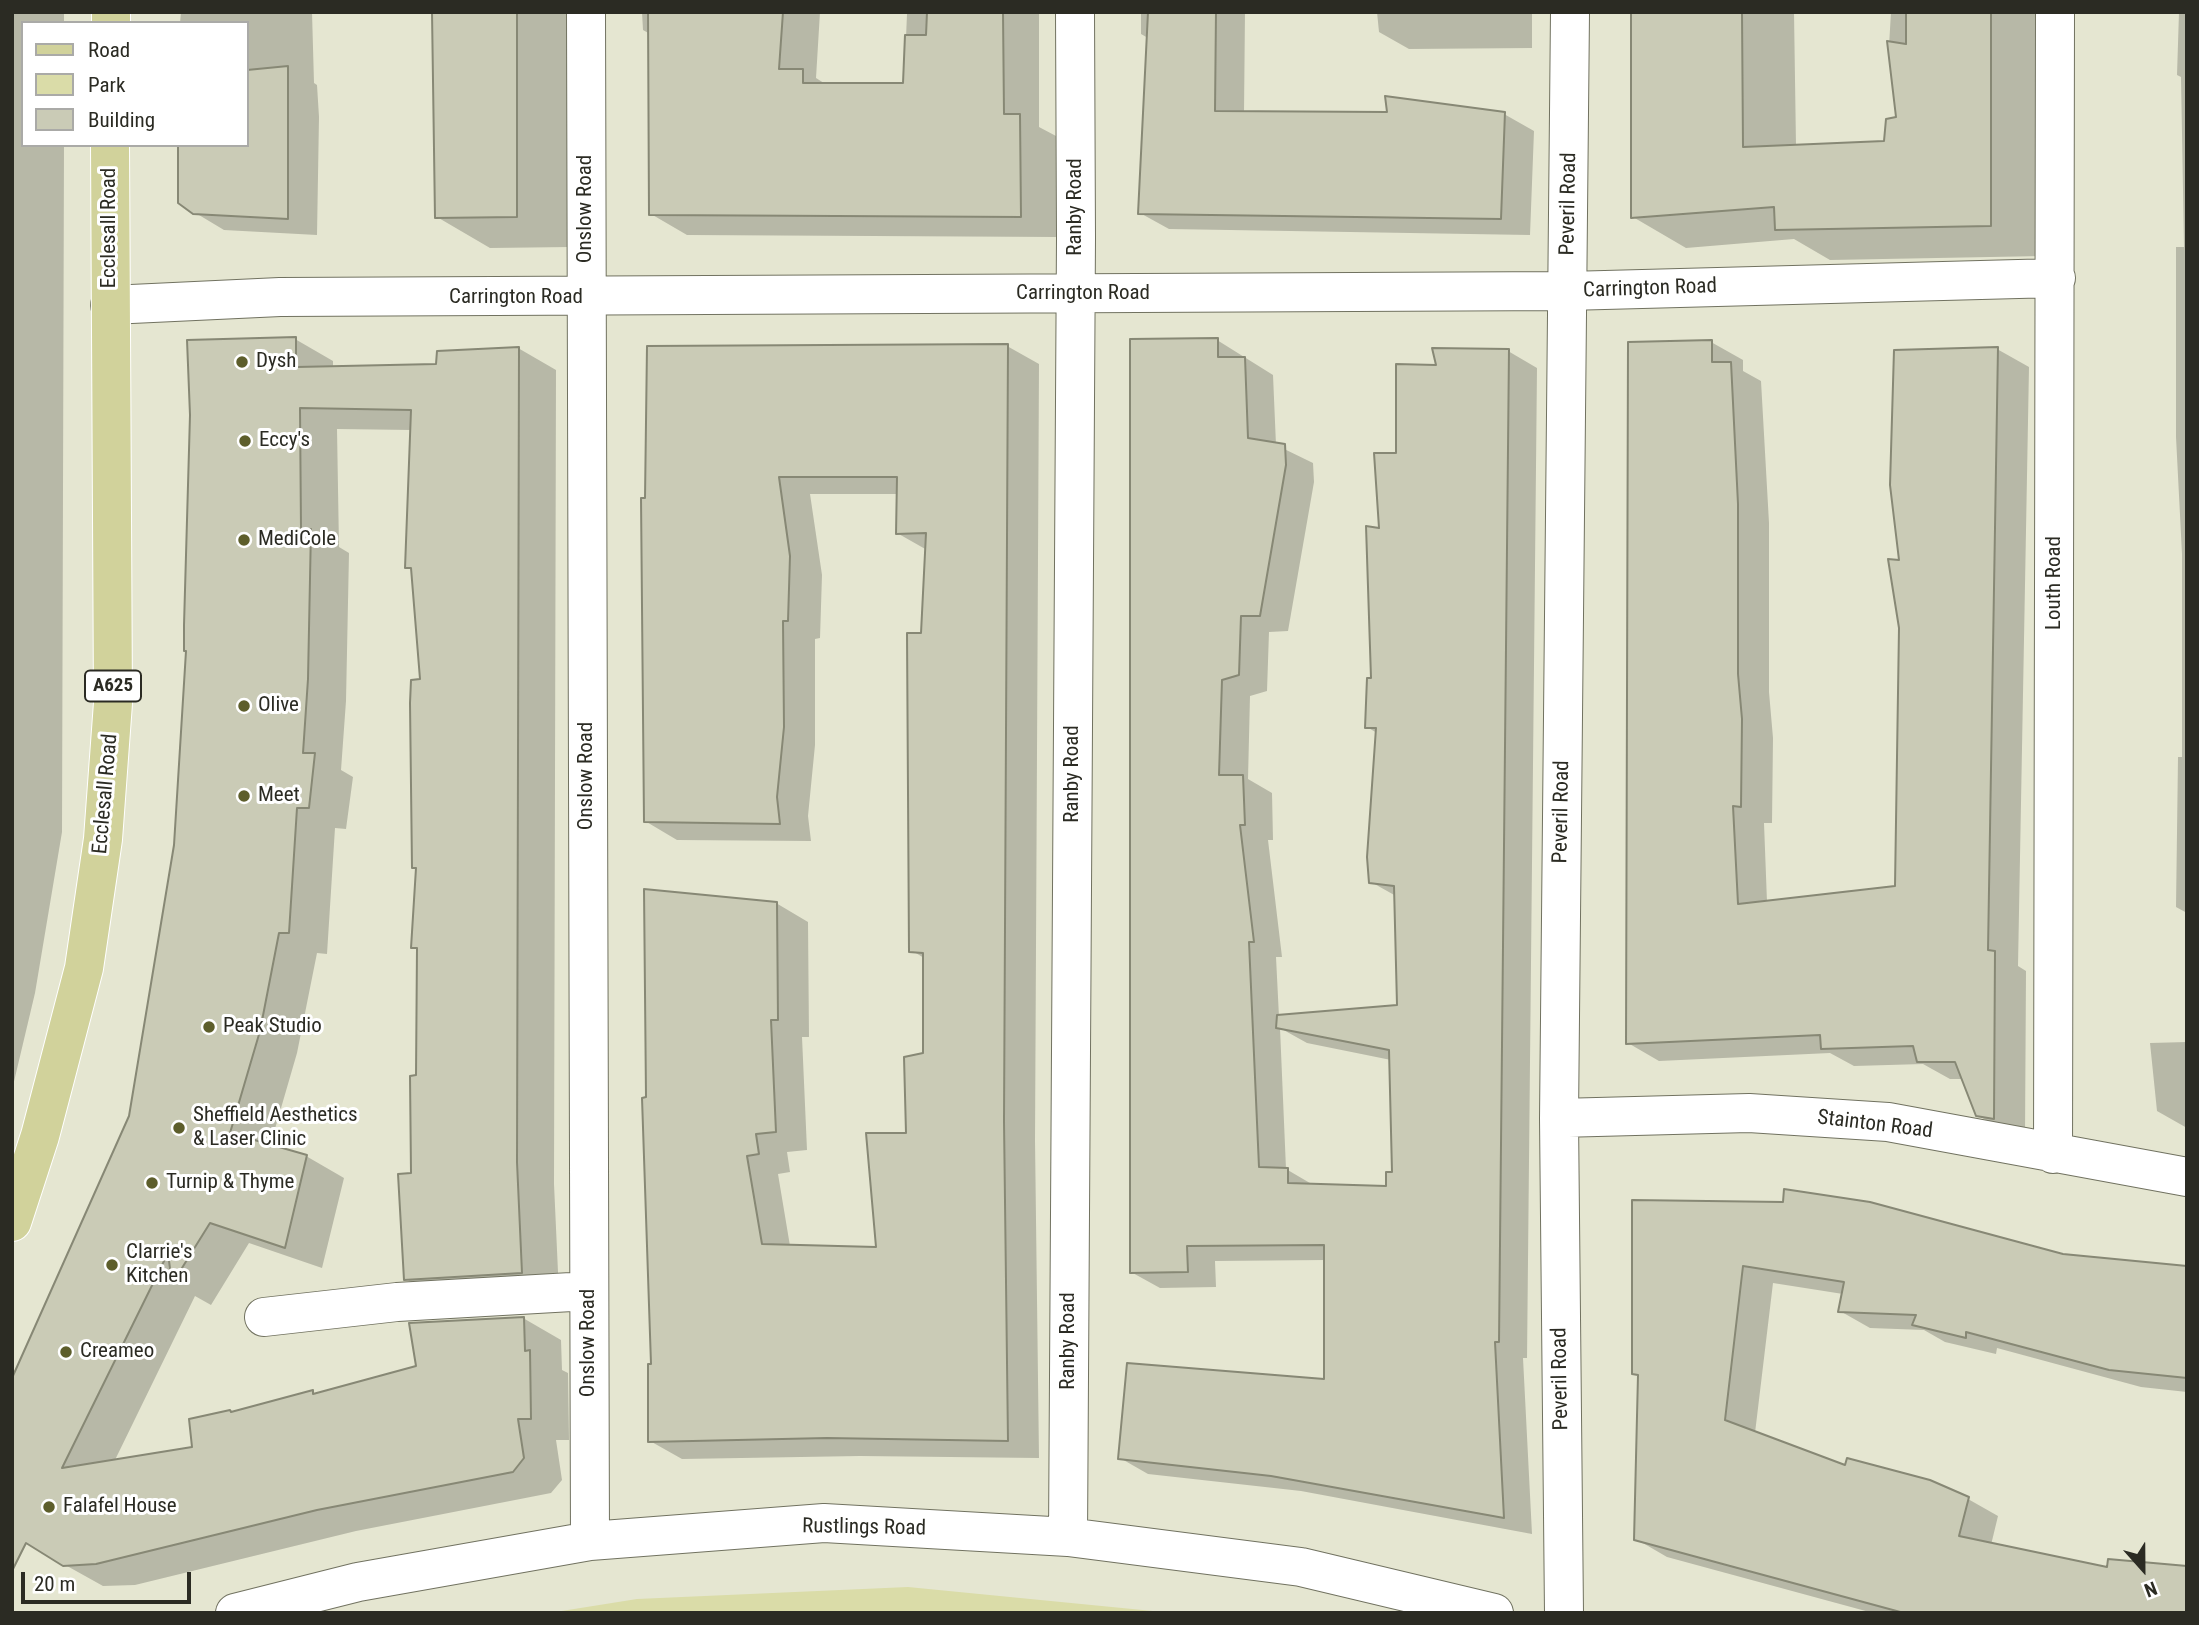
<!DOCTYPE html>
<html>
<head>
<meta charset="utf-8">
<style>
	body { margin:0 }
	#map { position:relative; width:2199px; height:1625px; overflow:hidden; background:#e5e6d1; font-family:"Roboto Condensed",sans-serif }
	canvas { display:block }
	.frame { position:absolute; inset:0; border:14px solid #2b2b23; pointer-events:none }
	.legend { position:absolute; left:21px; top:21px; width:228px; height:126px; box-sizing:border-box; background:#fff; border:2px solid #aaaaa7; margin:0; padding:9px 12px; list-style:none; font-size:21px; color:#2b2b23 }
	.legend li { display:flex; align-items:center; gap:14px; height:35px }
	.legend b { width:35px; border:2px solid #aaaaa7 }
	.north { position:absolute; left:2108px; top:1534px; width:70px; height:70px; -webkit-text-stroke:5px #fff; paint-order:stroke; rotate:159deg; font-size:19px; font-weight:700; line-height:28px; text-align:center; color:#2b2b23 }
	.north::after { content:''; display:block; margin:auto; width:24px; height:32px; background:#2b2b23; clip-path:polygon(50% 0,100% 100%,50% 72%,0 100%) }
	.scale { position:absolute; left:21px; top:1572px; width:170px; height:32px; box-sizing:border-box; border:4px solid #2b2b23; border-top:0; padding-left:9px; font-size:21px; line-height:24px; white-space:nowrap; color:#2b2b23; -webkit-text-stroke:5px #fff; paint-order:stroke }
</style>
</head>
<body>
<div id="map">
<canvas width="2199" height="1625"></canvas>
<div class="frame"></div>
<ul class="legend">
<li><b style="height:9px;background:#d1d29b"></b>Road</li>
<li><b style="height:19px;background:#dadca8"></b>Park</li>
<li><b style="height:19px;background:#cacbb6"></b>Building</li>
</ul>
<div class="north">N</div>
<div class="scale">20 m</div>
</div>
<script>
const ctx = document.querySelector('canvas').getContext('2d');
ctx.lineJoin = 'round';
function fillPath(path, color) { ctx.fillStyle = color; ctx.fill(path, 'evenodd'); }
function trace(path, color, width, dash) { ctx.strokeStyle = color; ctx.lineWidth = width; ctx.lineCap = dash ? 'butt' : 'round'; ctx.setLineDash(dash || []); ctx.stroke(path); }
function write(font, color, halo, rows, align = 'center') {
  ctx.font = font + ' "Roboto Condensed",sans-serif'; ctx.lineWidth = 6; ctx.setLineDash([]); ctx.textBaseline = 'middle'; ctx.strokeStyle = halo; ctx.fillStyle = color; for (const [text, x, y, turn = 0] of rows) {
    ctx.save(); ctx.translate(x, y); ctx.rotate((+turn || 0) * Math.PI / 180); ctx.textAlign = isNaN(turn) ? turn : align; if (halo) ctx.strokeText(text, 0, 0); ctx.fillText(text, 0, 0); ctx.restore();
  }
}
fillPath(new Path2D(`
	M908,1587L1173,1613H549L637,1599Z`), '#dadca8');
fillPath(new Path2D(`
	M12,12H64V23H23V145H64L62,832L35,993L12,1090Z
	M181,12H312L314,83L317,85L319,117L317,235L224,230L194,212L247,145V23H180Z
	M434,12H570V247L490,248L437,217Z
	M642,12H820L816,78L827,85H904L907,14L904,12H1039V127L1056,136L1057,237L687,235L651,214L650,34L643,30Z
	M1141,12H1245L1244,113L1504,114L1534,131L1530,235L1169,229L1140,213L1148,38L1141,34Z
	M1377,12H1532V48L1409,49L1379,32Z
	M1633,12H1794L1796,146L1886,142L1898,118L1889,46L1891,12H2044V256L1830,260L1794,239L1686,248L1633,217Z
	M2179,12H2187V913L2176,907L2178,757H2182V554L2176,437V247H2184L2181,77L2177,75Z
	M295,339L333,361V368L438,366L518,348L556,370L554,1184L559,1294L444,1301L406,1279L418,1077L419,951L413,947L422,681L413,570L407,567L412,430L337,429L339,547L349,553L346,701L341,770L353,777L346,829L335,828L327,954L317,953L297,1053L270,1146L306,1156L344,1178L322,1268L249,1243L211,1305L195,1296L114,1462L194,1449L230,1411L234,1414L312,1392L317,1394L417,1368L523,1318L561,1340L562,1370L568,1373L569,1440H556L562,1480L551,1493L356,1531L135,1585L103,1586L33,1547L138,1082L179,811Z
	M1217,340L1273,375L1276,445L1313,463L1314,482L1288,631L1269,632L1267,691L1250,696L1248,779L1272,793L1273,840H1268L1282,957H1276L1279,1017L1399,1006L1396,896L1371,882L1377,733L1367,727L1381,529L1398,455L1438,367L1508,351L1537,368L1527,1358H1523L1532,1534L1301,1491L1148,1474L1120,1458L1326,1381V1260L1215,1261L1216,1287L1160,1288L1131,1272ZM1280,1028L1307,1043L1391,1060L1393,1174L1387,1188L1315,1186L1286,1169Z
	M1711,342L1743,360V371L1761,381L1769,523V692L1773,738L1772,823H1764L1767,902L1896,887L1901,562L1997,349L2029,367L2018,966L2026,971L2025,1136L2009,1133L1977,1115L1964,1079H1950L1923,1064L1854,1066L1830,1053L1659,1061L1628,1043Z
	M1007,346L1039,364L1035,1140L1039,1458L860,1456L682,1459L650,1441L653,1366L648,1099L776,903L808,922L809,1037H802L807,1150L787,1152L790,1172L778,1174L790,1246L878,1249L925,1054L924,958L911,950L927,550L897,533L899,494H810L822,575L820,638L815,639V745L808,816L811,841L677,840L645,821L643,500Z
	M2187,1042V1128L2157,1111L2150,1043Z
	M1633,1202L2063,1256L2187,1268V1392L2141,1387L1997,1348L1996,1354L1945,1342L1924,1330L1870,1328L1840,1311L1843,1294L1773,1283L1755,1433L1846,1467L1968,1499L1998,1516L1991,1545L2109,1569L2187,1613H1873L1667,1557L1636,1539L1640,1377L1634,1373Z`), '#0003');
const building = new Path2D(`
	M432,12H517V217L435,218Z
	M648,12H783L779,69H803V83H903L905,35H926L927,12H1003L1004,114H1020L1021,217L649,215Z
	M1148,12H1216L1215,111L1387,112L1385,96L1505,112L1501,219L1138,214Z
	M1631,12H1742L1743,147L1884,141L1886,119L1896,117L1887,41L1906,44V12H1991V226L1775,230L1774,207L1631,218Z
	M288,66V219L193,214L178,203V145H247V70Z
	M296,337V367L436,364L437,351L519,347L517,1162L522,1273L404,1280L398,1174L411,1173L410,1076L416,1075L417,948H411L416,868H412L410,703L411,680L420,679L411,568H405L411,410L300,408L301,529H311L308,679L303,753H315L309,808H297L289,933H279L260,1031L230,1133L307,1155L285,1248L210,1223L172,1284L168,1253L62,1468L192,1447L189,1419L230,1410L231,1412L313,1390V1394L416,1366L409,1323L524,1317L525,1351L530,1350L531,1419H518L524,1458L513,1472L317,1510L96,1564L63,1566L26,1543L12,1571V1378L129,1116L174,845L186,651H184V625L190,415L187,340Z
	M1218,338V357H1245L1248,438L1285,444L1286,465L1260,616H1241L1239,675L1222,680L1219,775H1243L1245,825H1240L1254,942H1249L1259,1167L1288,1168V1183L1386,1186V1172H1392L1389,1050L1276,1028L1277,1015L1397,1005L1394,886L1369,883L1367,857L1376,728H1365L1367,678H1371L1366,526L1379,528L1374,453H1396V364L1436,365L1432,348L1509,349L1499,1342H1495L1504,1518L1271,1476L1118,1459L1127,1363L1324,1379V1245L1187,1246L1188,1272L1130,1273V339Z
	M1712,340V362H1731L1738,504V674L1742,719L1741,807L1733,806L1738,904L1895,886L1899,628L1888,559L1899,560L1890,485L1894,350L1998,347L1988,950L1995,951L1994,1119L1976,1116L1955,1062H1917L1913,1046L1821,1049L1820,1035L1626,1044L1628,342Z
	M1008,344L1004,1121L1008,1441L827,1438L648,1442V1364H651L642,1098L646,1097L644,889L777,902L778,1020H771L776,1132L756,1134L759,1154L747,1156L762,1244L876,1247L866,1133H906L904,1057L923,1053V953L909,952L907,633H921L926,533L896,534L897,477H779L790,556L788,621H783L784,727L777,797L780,824L644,822L641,498H645L647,346Z
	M1784,1189L1870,1202L2063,1254L2187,1266V1378L2109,1370L1966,1332V1338L1912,1325L1916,1315L1838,1312L1844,1282L1743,1266L1725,1420L1845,1465L1847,1458L1930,1480L1969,1497L1959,1536L2107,1567L2108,1559L2187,1566V1613H1904L1634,1540L1638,1375L1632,1374V1200L1783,1202Z`);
fillPath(building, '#cacbb6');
trace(building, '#878875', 2);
const minor = new Path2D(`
	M586,12L590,1541
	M110,305L280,297L1567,291L2056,278
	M1559,1118L1749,1113L1888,1122L2187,1177
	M2053,1154L2055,12
	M264,1317L397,1302L589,1291
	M1068,1537L1076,238L1075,12
	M235,1613L358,1582L590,1541L824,1523L1068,1537L1301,1567L1494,1613
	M1564,1613L1559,1118L1570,12`);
const major = new Path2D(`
	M111,12V23
	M12,1222L40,1136L84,968L103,839L113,703L110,145`);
trace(minor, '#717260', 40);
trace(major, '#fff', 40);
trace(minor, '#fff', 38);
trace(major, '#d1d29b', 38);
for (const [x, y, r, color] of [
	[242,362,7,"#5d5e2b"],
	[245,441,7,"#5d5e2b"],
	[244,540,7,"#5d5e2b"],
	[244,706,7,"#5d5e2b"],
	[244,796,7,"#5d5e2b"],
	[209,1027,7,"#5d5e2b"],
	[179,1128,7,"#5d5e2b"],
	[152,1183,7,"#5d5e2b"],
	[112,1265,7,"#5d5e2b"],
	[66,1352,7,"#5d5e2b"],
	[49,1507,7,"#5d5e2b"]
]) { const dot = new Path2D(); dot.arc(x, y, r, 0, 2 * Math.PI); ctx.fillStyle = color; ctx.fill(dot); trace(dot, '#fff', 2.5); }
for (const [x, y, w] of [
	[113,686,56]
]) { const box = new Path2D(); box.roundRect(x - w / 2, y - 15.5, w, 31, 5); ctx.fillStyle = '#fff'; ctx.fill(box); trace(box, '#2b2b23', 2); }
write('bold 19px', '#2b2b23', null, [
	["A625",113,686]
]);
write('21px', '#2b2b23', '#fff', [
	["Peveril Road",1569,204,-89],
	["Ranby Road",1076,207,-90],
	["Onslow Road",586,209,-90],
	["Ecclesall Road",110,228,-90],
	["Carrington Road",1650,289,-2],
	["Carrington Road",1083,294],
	["Carrington Road",516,298],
	["Louth Road",2055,583,-90],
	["Ranby Road",1073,774,-90],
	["Onslow Road",587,776,-90],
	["Ecclesall Road",106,794,-85],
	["Peveril Road",1562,812,-89],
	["Stainton Road",1875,1125,7],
	["Ranby Road",1069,1341,-90],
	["Onslow Road",589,1343,-90],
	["Peveril Road",1561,1379,-91],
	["Rustlings Road",864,1528,1]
]);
write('21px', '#2b2b23', '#fff', [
	["Dysh",256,362],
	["Eccy's",259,441],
	["MediCole",258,540],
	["Olive",258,706],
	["Meet",258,796],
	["Peak Studio",223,1027],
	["Sheffield Aesthetics",193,1116],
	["& Laser Clinic",193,1140],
	["Turnip & Thyme",166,1183],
	["Clarrie's",126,1253],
	["Kitchen",126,1277],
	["Creameo",80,1352],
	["Falafel House",63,1507]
], 'left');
</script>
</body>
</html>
